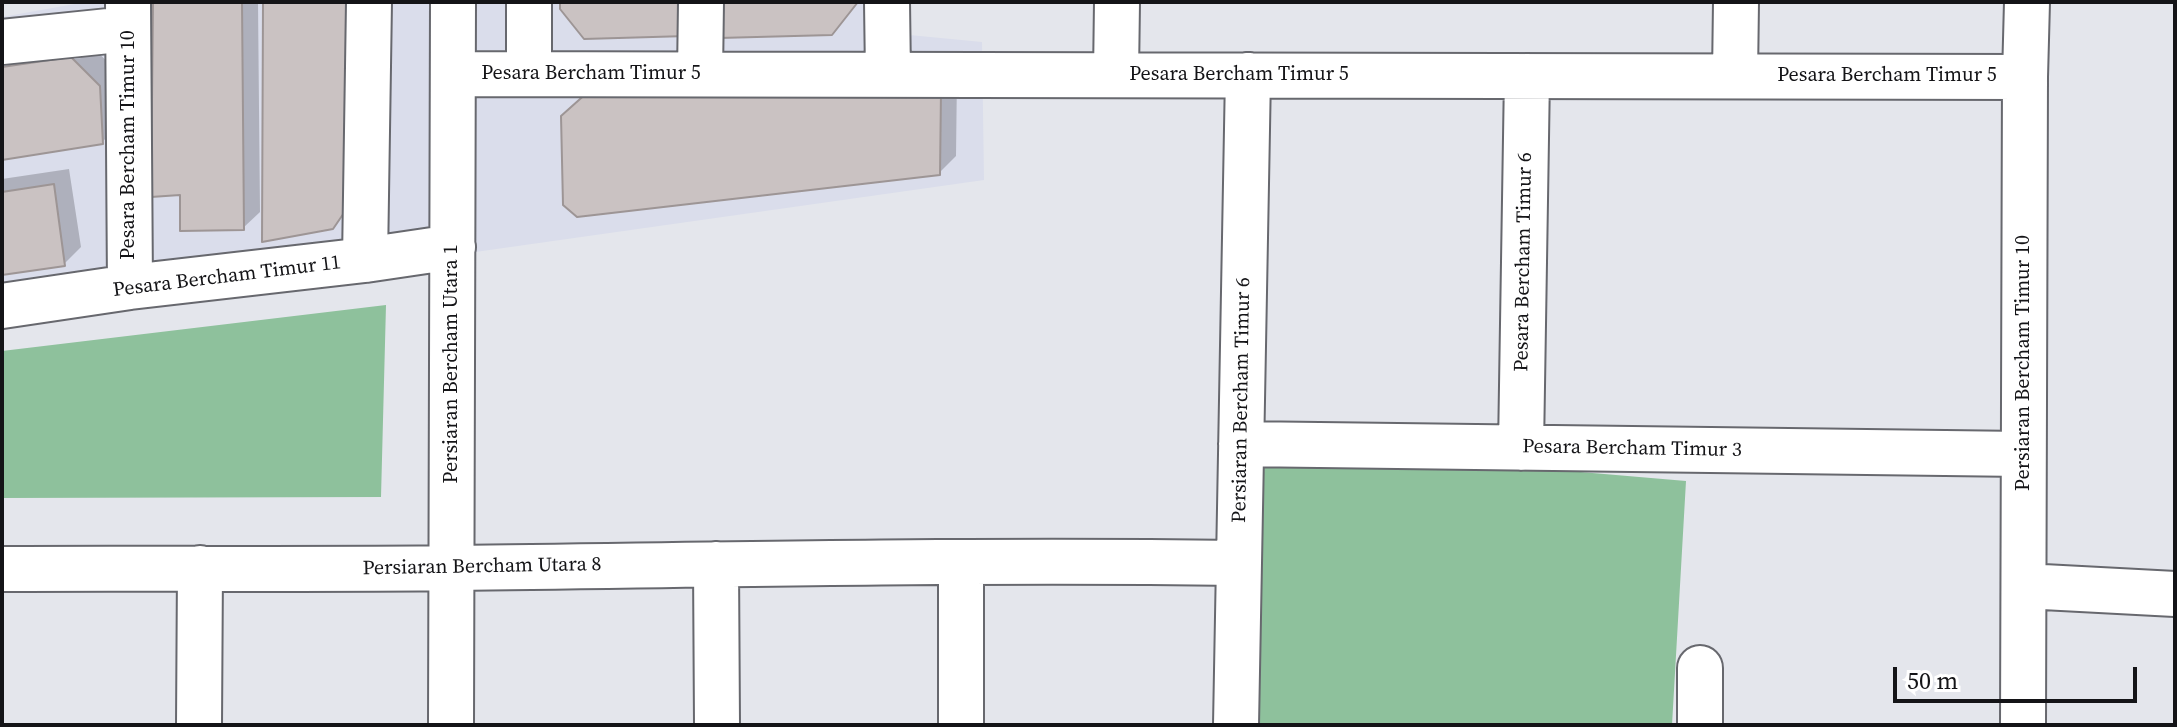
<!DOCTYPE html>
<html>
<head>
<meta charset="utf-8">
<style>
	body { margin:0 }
	#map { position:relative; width:2177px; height:727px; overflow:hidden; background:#e4e6ec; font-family:"Source Serif 4",serif }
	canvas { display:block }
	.frame { position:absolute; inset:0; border:4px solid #141417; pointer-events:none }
	.scale { position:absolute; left:1893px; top:667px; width:244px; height:36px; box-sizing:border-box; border:4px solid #141417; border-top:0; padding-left:10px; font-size:24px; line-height:28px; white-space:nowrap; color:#141417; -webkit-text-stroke:6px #fff; paint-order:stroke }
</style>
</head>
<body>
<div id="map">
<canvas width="2177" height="727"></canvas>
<div class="frame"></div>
<div class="scale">50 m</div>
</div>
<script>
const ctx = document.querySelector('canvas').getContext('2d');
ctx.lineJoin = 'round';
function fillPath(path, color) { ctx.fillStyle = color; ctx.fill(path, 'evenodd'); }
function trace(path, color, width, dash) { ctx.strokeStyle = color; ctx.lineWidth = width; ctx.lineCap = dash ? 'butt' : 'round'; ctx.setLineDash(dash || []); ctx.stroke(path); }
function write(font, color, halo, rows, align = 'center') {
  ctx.font = font + ' "Source Serif 4",serif'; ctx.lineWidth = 8; ctx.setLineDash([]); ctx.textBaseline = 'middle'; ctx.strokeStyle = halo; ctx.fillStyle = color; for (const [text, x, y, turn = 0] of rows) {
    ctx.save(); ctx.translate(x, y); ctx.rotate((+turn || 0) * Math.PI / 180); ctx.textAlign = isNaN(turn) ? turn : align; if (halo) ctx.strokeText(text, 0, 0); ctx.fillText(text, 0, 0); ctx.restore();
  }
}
fillPath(new Path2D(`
	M86,2H899V34L982,42L984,180L2,319V17Z`), '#daddeb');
fillPath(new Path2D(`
	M386,305L381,497L2,498V351Z
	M1265,445L1686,481L1672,725H1255Z`), '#8ec19c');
fillPath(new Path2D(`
	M155,2H258L260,212L243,228L182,193Z
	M87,42L116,70L119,126L102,142L2,158V69L81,58L80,54L2,65V54Z
	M957,75L956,156L939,173L565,204Z
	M69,169L81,247L64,264L2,273V179Z`), '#0003');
const building = new Path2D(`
	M153,2H242L244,230L180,231V195L151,197Z
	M263,2H350V204L333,229L262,242Z
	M560,2H687V36L584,39L560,9Z
	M719,2H858L832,35L719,38Z
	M71,57L100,86L103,144L2,160V67Z
	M589,91H941L940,175L577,217L563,205L561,116Z
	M54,184L65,266L2,275V192Z`);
fillPath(building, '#cac2c2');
trace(building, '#9d9595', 2);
const minor = new Path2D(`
	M128,2L130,287
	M887,2L888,75
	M2,42L128,29
	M453,74L2025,77
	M529,74V2
	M700,74L701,2
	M1116,75L1117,2
	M1735,76L1736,2
	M365,260L369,2
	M2,306L130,287L365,260L453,247
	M1241,444L2023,454
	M1521,448L1527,76
	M716,564L717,725
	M2,569C153,568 305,570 456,568C717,565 978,559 1239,563
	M2024,586L2175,594
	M1700,668V725
	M199,725L200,568
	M451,725L453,2
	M961,725V563
	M1236,725L1248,75
	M2023,725L2025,77L2027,2`);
trace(minor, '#67686e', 48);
trace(minor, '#fff', 44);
write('20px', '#141417', '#fff', [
	["Pesara Bercham Timur 5",591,74],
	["Pesara Bercham Timur 5",1239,75],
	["Pesara Bercham Timur 5",1887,76],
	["Pesara Bercham Timur 10",129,145,-90],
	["Pesara Bercham Timur 6",1524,262,-89],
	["Pesara Bercham Timur 11",227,277,-7],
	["Persiaran Bercham Timur 10",2024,363,-90],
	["Persiaran Bercham Utara 1",452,364,-90],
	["Persiaran Bercham Timur 6",1242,400,-89],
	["Pesara Bercham Timur 3",1632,449,1],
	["Persiaran Bercham Utara 8",482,567,-1]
]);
</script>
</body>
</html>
